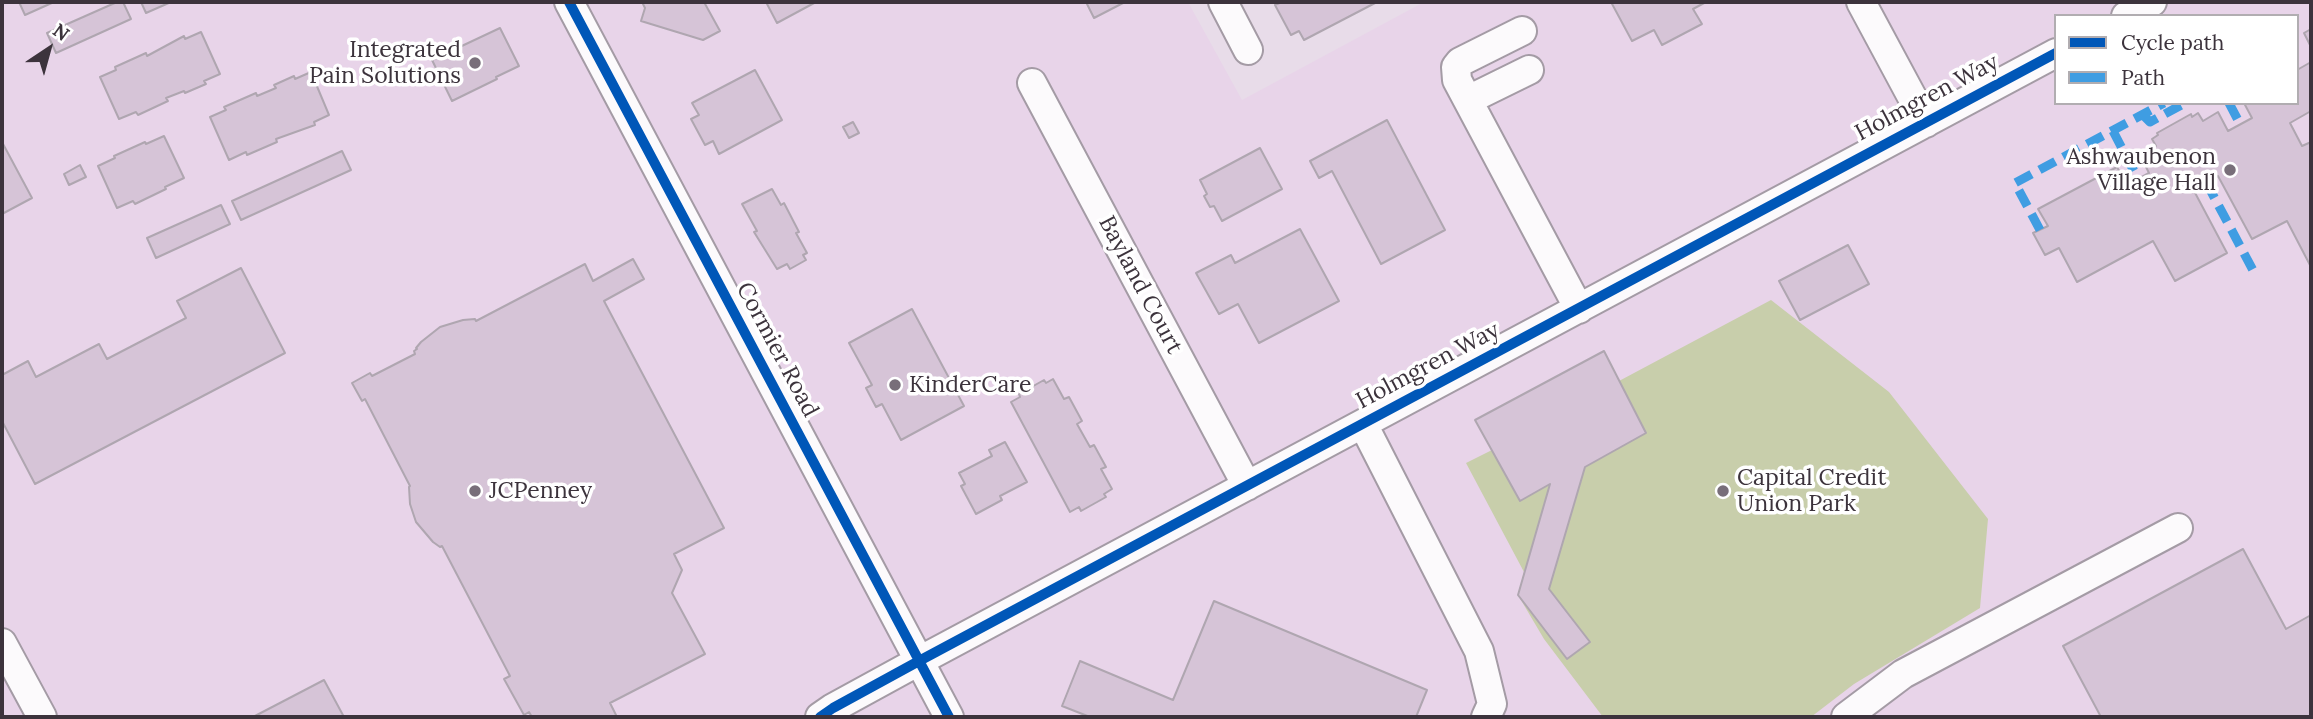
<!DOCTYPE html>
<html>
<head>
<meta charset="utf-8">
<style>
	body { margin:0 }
	#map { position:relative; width:2313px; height:719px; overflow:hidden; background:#e8dce9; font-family:Lora,serif }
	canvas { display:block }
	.frame { position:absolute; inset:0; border:4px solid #3c333c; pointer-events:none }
	.legend { position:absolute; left:2054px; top:14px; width:245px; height:91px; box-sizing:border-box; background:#fff; border:2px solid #b1adb1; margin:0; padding:9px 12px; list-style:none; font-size:21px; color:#3c333c }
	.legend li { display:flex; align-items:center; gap:14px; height:35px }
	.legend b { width:35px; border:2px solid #b1adb1 }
	.north { position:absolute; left:14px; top:14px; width:70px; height:70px; -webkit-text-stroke:5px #fff; paint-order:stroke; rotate:36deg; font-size:19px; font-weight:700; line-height:28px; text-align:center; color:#3c333c }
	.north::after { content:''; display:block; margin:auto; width:24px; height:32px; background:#3c333c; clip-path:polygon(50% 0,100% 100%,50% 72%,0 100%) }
</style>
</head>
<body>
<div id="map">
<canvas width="2313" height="719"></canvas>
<div class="frame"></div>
<ul class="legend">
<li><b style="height:9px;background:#0057b8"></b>Cycle path</li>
<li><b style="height:9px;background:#3f9de2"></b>Path</li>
</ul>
<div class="north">N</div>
</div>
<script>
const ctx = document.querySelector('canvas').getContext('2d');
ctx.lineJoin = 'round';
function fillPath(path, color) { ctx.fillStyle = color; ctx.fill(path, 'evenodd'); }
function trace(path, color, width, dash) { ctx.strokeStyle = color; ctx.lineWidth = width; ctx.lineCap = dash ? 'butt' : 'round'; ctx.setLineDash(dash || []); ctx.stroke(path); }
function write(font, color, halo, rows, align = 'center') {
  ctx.font = font + ' Lora,serif'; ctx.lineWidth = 7; ctx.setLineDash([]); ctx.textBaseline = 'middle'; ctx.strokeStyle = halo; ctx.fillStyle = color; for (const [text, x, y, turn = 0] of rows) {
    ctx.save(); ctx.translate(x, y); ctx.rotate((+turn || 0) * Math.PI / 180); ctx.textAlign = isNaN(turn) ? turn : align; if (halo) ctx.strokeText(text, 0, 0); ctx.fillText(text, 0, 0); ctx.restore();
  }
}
fillPath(new Path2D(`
	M2,2H1188L1242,100L1424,2H2311V717H2ZM2056,16H2297V103H2056Z`), '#e8d4e9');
fillPath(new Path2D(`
	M1771,300L1889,392L1988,519L1980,608L1854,684L1811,717H1603L1544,639L1518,595L1524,572L1466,463L1492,450L1475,420L1604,351L1619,381Z`), '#c8ceab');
const building = new Path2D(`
	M19,2H54L25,15Z
	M117,2H123L131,19L56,53L47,33Z
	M141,2H171L146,13Z
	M642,2H704L720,31L703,40L641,21L645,8Z
	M766,2H816L777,23Z
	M1086,2H1125L1094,18Z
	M1282,2H1377L1304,40L1299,31L1291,35L1275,5Z
	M1611,2H1706L1693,9L1702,24L1662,45L1654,30L1632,41Z
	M500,28L519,66L496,77L497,79L452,101L432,60Z
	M2311,29V47L2304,33Z
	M201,32L220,74L204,81L206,84L185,93L184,91L166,98L168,101L138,115L136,112L119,119L100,77L116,70L115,67L146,53L147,56L184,36L185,39Z
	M2311,62V111L2290,123L2302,146L2311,142V267L2287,221L2252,239L2218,176L2193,189L2227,253L2175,281L2153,241L2077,282L2059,248L2045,255L2033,233L2048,226L2038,209L2117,167L2127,185L2149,173L2140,155L2156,146L2152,139L2158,135L2157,133L2191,114L2192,117L2198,113L2203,121L2218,112L2228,131L2252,118L2244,103H2297V70Z
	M755,70L782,120L719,154L713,141L705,145L691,119L699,115L692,103Z
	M311,72L329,115L314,122L315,125L276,139L277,142L247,155L246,152L229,160L210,117L226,110L224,107L256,93L257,96L276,88L274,85L294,76L295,79Z
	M1387,120L1445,230L1381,264L1332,171L1319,178L1310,161Z
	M853,122L859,133L849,138L843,127Z
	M164,136L184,178L165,187L166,189L135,204L133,201L117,208L98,166L115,158L114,156L145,142L146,144Z
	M2,142L32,198L2,214Z
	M1260,148L1282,189L1222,221L1214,206L1210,207L1204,196L1207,194L1200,180Z
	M342,151L351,170L241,220L232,201Z
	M80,165L86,177L69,185L64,174Z
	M772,189L781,205L784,203L799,232L796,233L807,253L803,255L806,260L790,269L787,264L777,269L754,232L757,231L742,204Z
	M221,205L230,224L156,258L147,238Z
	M1300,229L1339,301L1259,343L1238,304L1219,314L1196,273L1231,255L1235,263Z
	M1848,245L1869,284L1800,320L1779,281Z
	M633,259L644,279L604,301L724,528L674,554L682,570L672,593L705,654L610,703L617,717H532L529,712L524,715L504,679L510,676L442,546L440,547L433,542L416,522L410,504L409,487L410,486L365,399L362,401L352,383L370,373L372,376L415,354L414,351L417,349L416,348L421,342L440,327L463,320L475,319L476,321L585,264L593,281Z
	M241,268L285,353L35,484L2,421V375L28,361L36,377L99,344L107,359L186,318L177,301Z
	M912,309L964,406L901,440L882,404L876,407L866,388L872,385L849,343Z
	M1604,351L1646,433L1585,467L1549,589L1590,642L1567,659L1518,595L1550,484L1520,501L1475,420Z
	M1053,379L1064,399L1069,397L1082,421L1077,424L1090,447L1094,445L1106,467L1101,469L1112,489L1104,494L1106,497L1081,511L1079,507L1070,512L1011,402L1020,397L1019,394L1044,380L1046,383Z
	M1005,442L1027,482L1000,496L1002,500L976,514L961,486L965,484L959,473L992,456L989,450Z
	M2243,549L2286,629L2311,615V717H2101L2063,646Z
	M1214,601L1427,690L1416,717H1090L1062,706L1080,661L1173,700Z
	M324,680L344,717H253Z`);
fillPath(building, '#d6c4d7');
trace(building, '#afa6b0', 2);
const minor = new Path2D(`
	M569,2L949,717
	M1223,2L1248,50
	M1861,2L1926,123
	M2126,16L2152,2
	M1522,31L1460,62L1456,67L1457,80L1579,309
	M1032,83L1247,486
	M1468,100L1529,70
	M1363,424L1479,651L1492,704L1486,717
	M2,643L42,717
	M820,717L833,708L919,661L2056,53
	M1846,717L1903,674L2178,528`);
trace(minor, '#a49ba5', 32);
trace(minor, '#fcfafc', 28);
trace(new Path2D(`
	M2229,103L2240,124
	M2143,115L2150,122L2185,103
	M2113,131L2138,179
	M2206,182L2255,274
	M2040,230L2015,183L2164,103`), '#3f9de2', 9, [18, 9]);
trace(new Path2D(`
	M569,2L949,717
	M820,717L833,708L919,661L2056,53`), '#0057b8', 10);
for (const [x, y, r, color] of [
	[475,63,7,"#786e79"],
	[2230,170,7,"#786e79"],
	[895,385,7,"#786e79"],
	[475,491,7,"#786e79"],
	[1723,491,7,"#786e79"]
]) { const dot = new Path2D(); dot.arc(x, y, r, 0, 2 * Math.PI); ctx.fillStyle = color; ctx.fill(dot); trace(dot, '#fff', 2.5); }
write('23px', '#3c333c', '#fff', [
	["Integrated",461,50,"right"],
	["Pain Solutions",461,76,"right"],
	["Ashwaubenon",2216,157,"right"],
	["Village Hall",2216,183,"right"],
	["KinderCare",909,385],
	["Capital Credit",1737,478],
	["Union Park",1737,504],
	["JCPenney",489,491]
], 'left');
write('23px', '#3c333c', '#fff', [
	["Holmgren Way",1927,98,-28],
	["Bayland Court",1140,285,62],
	["Cormier Road",777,350,62],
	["Holmgren Way",1428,366,-28]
]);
</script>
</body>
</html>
